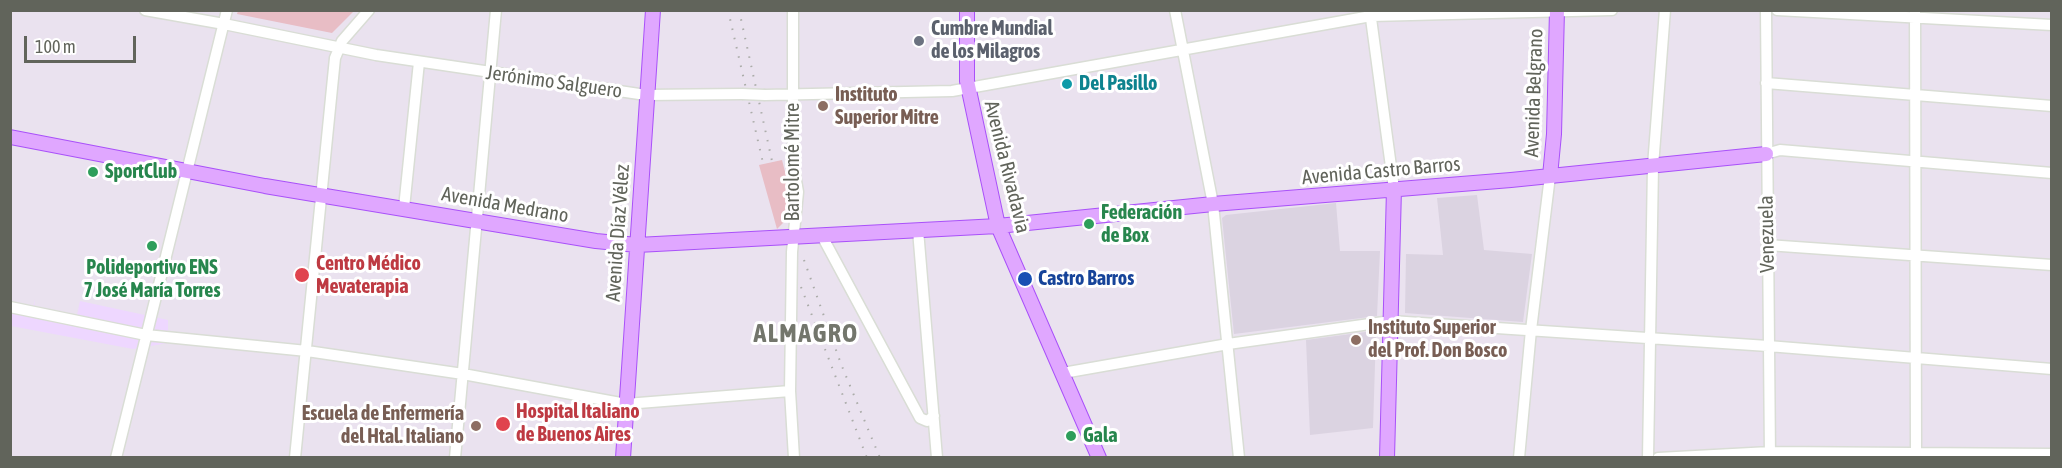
<!DOCTYPE html>
<html>
<head>
<meta charset="utf-8">
<style>
	body { margin:0 }
	#map { position:relative; width:2062px; height:468px; overflow:hidden; background:#eae2ef; font-family:"Asap Condensed",sans-serif }
	canvas { display:block }
	.frame { position:absolute; inset:0; border:12px solid #61645b; pointer-events:none }
	.scale { position:absolute; left:24px; top:36px; width:112px; height:27px; box-sizing:border-box; border:3px solid #61645b; border-top:0; padding-left:8px; font-size:18px; line-height:21px; white-space:nowrap; color:#61645b; -webkit-text-stroke:4px #fff; paint-order:stroke }
</style>
</head>
<body>
<div id="map">
<canvas width="2062" height="468"></canvas>
<div class="frame"></div>
<div class="scale">100 m</div>
</div>
<script>
const ctx = document.querySelector('canvas').getContext('2d');
ctx.lineJoin = 'round';
function fillPath(path, color) { ctx.fillStyle = color; ctx.fill(path, 'evenodd'); }
function trace(path, color, width, dash) { ctx.strokeStyle = color; ctx.lineWidth = width; ctx.lineCap = dash ? 'butt' : 'round'; ctx.setLineDash(dash || []); ctx.stroke(path); }
function write(font, color, halo, rows, align = 'center') {
  ctx.font = font + ' "Asap Condensed",sans-serif'; ctx.lineWidth = 6; ctx.setLineDash([]); ctx.textBaseline = 'middle'; ctx.strokeStyle = halo; ctx.fillStyle = color; for (const [text, x, y, turn = 0] of rows) {
    ctx.save(); ctx.translate(x, y); ctx.rotate((+turn || 0) * Math.PI / 180); ctx.textAlign = isNaN(turn) ? turn : align; if (halo) ctx.strokeText(text, 0, 0); ctx.fillText(text, 0, 0); ctx.restore();
  }
}
fillPath(new Path2D(`
	M35,299L34,308L77,315L80,301L168,320V343L133,349L11,326L10,313L31,316Z`), '#eed7ff');
fillPath(new Path2D(`
	M1477,195L1484,250L1532,254L1523,322L1405,313L1406,254L1443,255L1437,198Z
	M1336,203L1340,251H1380L1377,316L1234,334L1222,218L1226,215Z
	M1373,331L1376,333L1373,428L1310,435L1306,340Z`), '#dbd3e1');
fillPath(new Path2D(`
	M238,11V10L354,11L332,33L237,14Z
	M782,160L791,195L785,221L777,229L759,165Z`), '#e8bdc5');
const minor = new Path2D(`
	M145,10L224,24L376,55L646,95L742,94
	M793,10V164L798,192L792,252L790,391L794,458
	M1175,10L1213,204L1239,458
	M1766,10L1770,458
	M1777,10L2052,25
	M1915,10L1916,458
	M1370,11L1394,189
	M1766,83L2052,106
	M765,95L952,91L1371,16L1612,10
	M1766,154L1780,150L2052,173
	M404,208L419,62
	M918,230L937,458
	M822,236L920,418L927,421L934,416
	M1767,245L2052,265
	M10,307L146,335L307,351L463,374L626,404L790,391
	M1063,373L1228,344L1391,321L1768,346L2052,369
	M116,458L227,10
	M295,458L335,58L342,41L369,10
	M455,458L496,10
	M1519,458L1531,330L1550,176
	M1648,458L1653,166L1665,10
	M1658,458L1770,452L2052,454`);
const major = new Path2D(`
	M967,10V81L998,226L1099,458
	M10,137L265,186L596,241L637,245L998,226L1213,204L1511,180L1766,154
	M1550,176L1554,134L1557,10
	M623,458L653,10
	M1387,458L1394,189`);
trace(minor, '#d9ddd5', 13);
trace(major, '#a951f9', 16);
trace(minor, '#fff', 10);
trace(major, '#e0a7ff', 14);
trace(new Path2D(`
	M728,10L763,163
	M739,10L772,161
	M804,260L841,364L880,458
	M801,287L867,458`), '#abaca9', 2, [1.5, 8]);
const minorBridge = new Path2D(`
	M742,94L765,95`);
trace(minorBridge, '#d9ddd5', 13, []);
trace(minorBridge, '#fff', 10);
for (const [x, y, r, color] of [
	[919,41,6,"#6b7280"],
	[1067,84,6,"#0f9aa8"],
	[823,106,6,"#8d6e63"],
	[93,172,6,"#2e9e5b"],
	[1089,224,6,"#2e9e5b"],
	[152,246,6,"#2e9e5b"],
	[302,275,8,"#e0444e"],
	[1025,279,8,"#1a4fb4"],
	[1356,340,6,"#8d6e63"],
	[503,424,8,"#e0444e"],
	[476,426,6,"#8d6e63"],
	[1071,436,6,"#2e9e5b"]
]) { const dot = new Path2D(); dot.arc(x, y, r, 0, 2 * Math.PI); ctx.fillStyle = color; ctx.fill(dot); trace(dot, '#fff', 2); }
write('bold 20px', '#5b616d', '#fff', [
	["Cumbre Mundial",931,29],
	["de los Milagros",931,52]
], 'left');
write('20px', '#61645b', '#fff', [
	["Jerónimo Salguero",554,82,8],
	["Avenida Belgrano",1534,93,-88],
	["Bartolomé Mitre",793,162,-90],
	["Avenida Rivadavia",1007,167,76],
	["Avenida Castro Barros",1381,171,-5],
	["Avenida Medrano",505,205,10],
	["Avenida Díaz Vélez",618,233,-86],
	["Venezuela",1767,234,-91]
]);
write('bold 20px', '#0d838f', '#fff', [
	["Del Pasillo",1079,84]
], 'left');
write('bold 20px', '#785e54', '#fff', [
	["Instituto",835,95],
	["Superior Mitre",835,118],
	["Instituto Superior",1368,328],
	["del Prof. Don Bosco",1368,351],
	["Escuela de Enfermería",464,414,"right"],
	["del Htal. Italiano",464,437,"right"]
], 'left');
write('bold 20px', '#27864d', '#fff', [
	["SportClub",105,172],
	["Federación",1101,213],
	["de Box",1101,236],
	["Polideportivo ENS",152,268,"center"],
	["7 José María Torres",152,291,"center"],
	["Gala",1083,436]
], 'left');
write('bold 20px', '#be3a42', '#fff', [
	["Centro Médico",316,264],
	["Mevaterapia",316,287],
	["Hospital Italiano",516,412],
	["de Buenos Aires",516,435]
], 'left');
write('bold 20px', '#164399', '#fff', [
	["Castro Barros",1038,279]
], 'left');
ctx.letterSpacing = '1.5px';
write('bold 26px', '#73766c', '#fff', [
	["ALMAGRO",806,334]
]);
ctx.letterSpacing = '0px';
</script>
</body>
</html>
